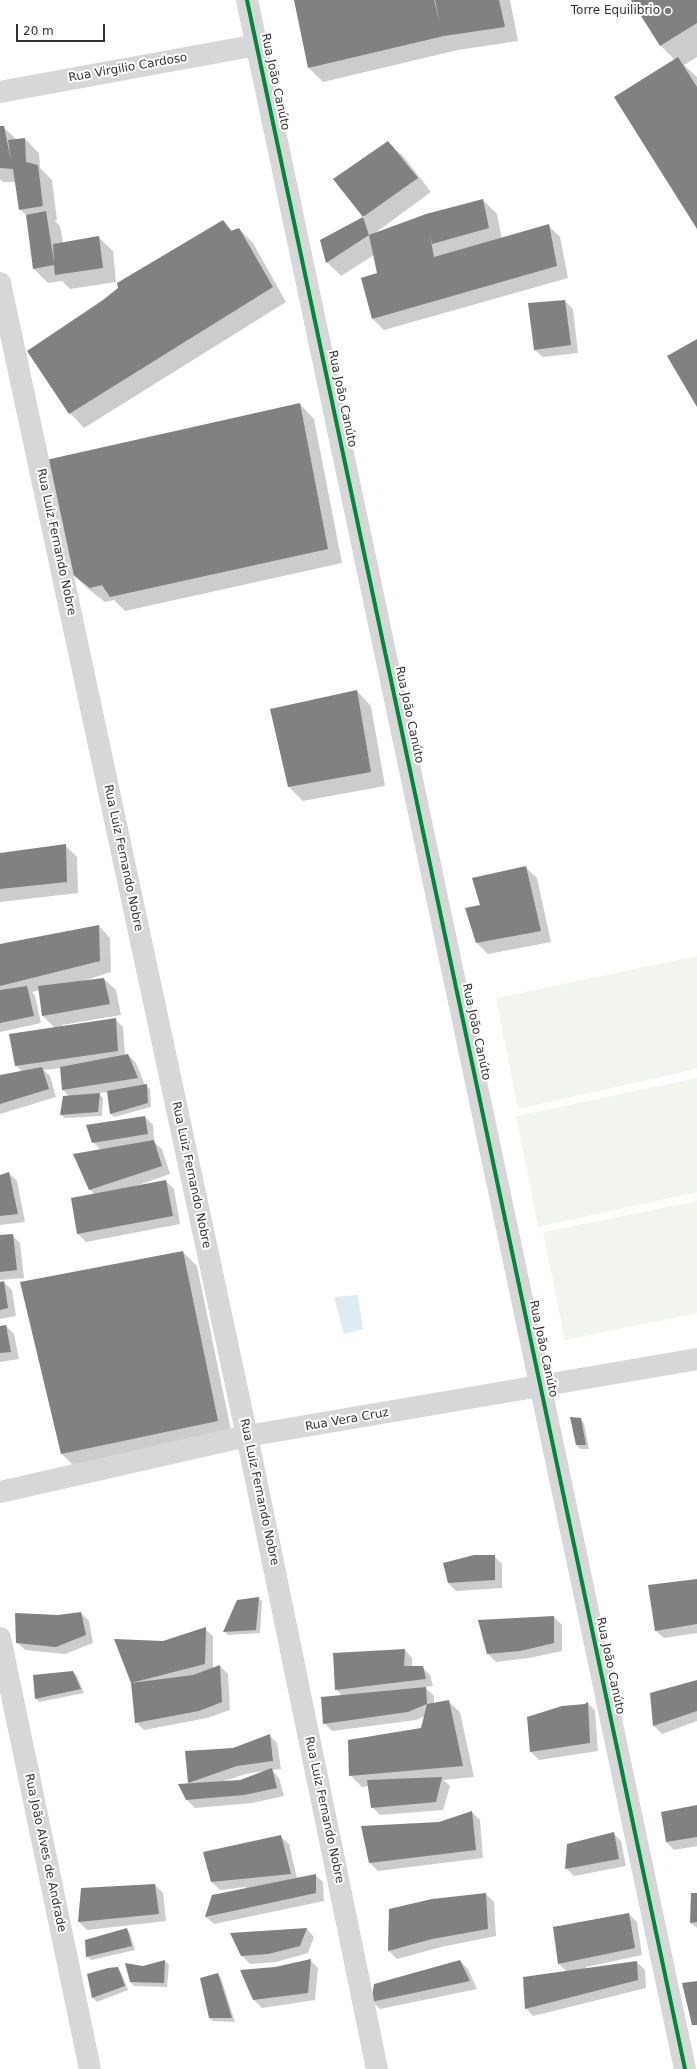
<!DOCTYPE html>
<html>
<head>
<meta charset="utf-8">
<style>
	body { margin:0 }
	#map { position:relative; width:697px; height:2069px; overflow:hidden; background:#fff; font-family:"DejaVu Sans",sans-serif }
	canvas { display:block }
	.scale { position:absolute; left:16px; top:24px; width:89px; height:18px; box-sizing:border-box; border:2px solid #333; border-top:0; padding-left:5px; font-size:12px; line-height:14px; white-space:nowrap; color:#333; -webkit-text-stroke:3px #fff; paint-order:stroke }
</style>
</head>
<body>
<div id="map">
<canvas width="697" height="2069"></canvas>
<div class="scale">20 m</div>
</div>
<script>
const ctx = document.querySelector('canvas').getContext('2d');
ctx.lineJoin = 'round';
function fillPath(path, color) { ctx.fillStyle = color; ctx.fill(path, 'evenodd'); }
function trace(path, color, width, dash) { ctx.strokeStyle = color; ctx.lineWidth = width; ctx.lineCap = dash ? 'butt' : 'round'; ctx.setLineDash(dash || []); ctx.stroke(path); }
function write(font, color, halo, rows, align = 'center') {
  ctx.font = font + ' "DejaVu Sans",sans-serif'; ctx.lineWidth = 4; ctx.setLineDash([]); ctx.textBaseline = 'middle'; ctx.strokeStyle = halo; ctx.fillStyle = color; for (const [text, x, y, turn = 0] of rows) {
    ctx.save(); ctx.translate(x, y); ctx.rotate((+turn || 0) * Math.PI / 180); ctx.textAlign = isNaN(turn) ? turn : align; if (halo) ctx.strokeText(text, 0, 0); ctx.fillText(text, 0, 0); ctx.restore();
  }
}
fillPath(new Path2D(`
	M697,956V1069L518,1109L496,998Z
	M697,1078V1192L538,1227L516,1116Z
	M697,1201V1313L565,1340L543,1232Z`), '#f1f5ed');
fillPath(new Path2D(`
	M358,1295L363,1329L344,1334L334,1297Z`), '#ddebf3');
fillPath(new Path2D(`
	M295,0H510L518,41L458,50L323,82L309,68Z
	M633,0H697V57L684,65L697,77V227L675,60L660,45Z
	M0,127H3L17,140L25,139L39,153L40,168L52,180L57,220L55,221L60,226L63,243L98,237L113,251L116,282L70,289L62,281L48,283L34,269L27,216L20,209L16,182H3L0,179Z
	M388,142L403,156L431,192L375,233L483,200L497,214L502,239L549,226L560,237L568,278L384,330L372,318L379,274L374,255L341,276L327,262L321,240L365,217L334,180Z
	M223,221L233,231L239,229L253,243L286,302L84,428L70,413Z
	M565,301L573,309L578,353L543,357L535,350Z
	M300,404L314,419L342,563L125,611L114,600L105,602L87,588L73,574Z
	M357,691L371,706L385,786L303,801L288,786Z
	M66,846L77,857L78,893L0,902V854Z
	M525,867L537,878L551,942L488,954L477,943L481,906Z
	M99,926L110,938L111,972L80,982L104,979L116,990L121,1015L62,1025V1027L115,1019L123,1027L125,1056L128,1055L136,1063L145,1085L150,1089L151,1107L114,1117L111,1114L109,1092L98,1093L103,1098L102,1116L65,1118L61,1115L70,1097L63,1090L61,1068L44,1070L50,1076L56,1097L0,1114V1076L22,1072L16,1065L55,1028L42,1015L40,990L32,992L35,996L41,1023L0,1032V945Z
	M145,1117L153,1125L154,1142L162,1149L170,1174L130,1188L166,1181L174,1189L180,1224L86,1242L78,1234L72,1199L95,1195L89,1189L101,1150L93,1142Z
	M9,1173L17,1181L25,1222L0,1225V1176Z
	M12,1235L20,1243L24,1278L0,1280V1236Z
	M183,1252L197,1266L232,1435L76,1468L62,1454Z
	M4,1282L12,1290L16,1316L0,1319V1283Z
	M6,1326L14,1334L19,1359L0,1362V1327Z
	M580,1419L584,1423L589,1449H580L577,1445Z
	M494,1556L502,1564V1588L456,1591L448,1583Z
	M697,1580V1633L664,1638L656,1631Z
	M258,1598L262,1601L260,1633L228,1635L224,1631Z
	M81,1613L89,1621L93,1643L65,1654L25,1650L17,1642L58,1616Z
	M554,1617L562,1625V1651L529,1658L496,1662L488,1654Z
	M205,1629L213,1636V1669L220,1666L228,1674L230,1710L207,1718L144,1730L136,1722L132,1683L115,1640L163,1642Z
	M405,1650L412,1658V1667H422L430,1675L433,1686L425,1687L434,1696V1704L448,1701L460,1712L474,1777L443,1780L450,1786L443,1810L380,1815L372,1807L369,1786L362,1787L350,1775L422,1729L425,1716L416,1720L332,1731L324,1723L342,1696L336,1689Z
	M73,1672L77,1676L84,1693L39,1702L36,1698Z
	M697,1681V1721L662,1734L654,1726L651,1693Z
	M588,1703L595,1711L598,1751L539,1760L531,1752L528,1718Z
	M269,1735L277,1743L281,1769L272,1770L279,1778L284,1796L252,1803L195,1808L187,1800L189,1784L186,1752L234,1749ZM264,1771L240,1781H224L246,1774Z
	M697,1807V1846L674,1850L666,1842Z
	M472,1812L480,1820L483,1858L378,1871L370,1863L440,1823Z
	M613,1833L621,1841L626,1866L574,1876L567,1869Z
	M281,1837L289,1844L297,1878L315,1875L323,1882L324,1901L214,1924L206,1917L246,1889V1887L220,1890L212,1882Z
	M155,1885L163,1893L166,1921L87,1930L79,1922Z
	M486,1894L494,1902L496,1936L441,1947L397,1959L389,1951L390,1910Z
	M697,1894V1928L691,1923Z
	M629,1914L637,1922L642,1955L586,1967V1969L637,1962L645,1970L646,1988L533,2016L526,2008L567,1972L559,1964Z
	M126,1929L130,1933L135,1950L91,1960L87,1956Z
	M307,1929L314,1937L308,1953L276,1962L250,1964L242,1956L232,1934Z
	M310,1960L318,1968L315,2000L262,2008L254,2000L275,1968Z
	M165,1961L169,1965L167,1987L134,1986L130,1982L143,1967Z
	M460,1961L468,1969L477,1989L380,2009L372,2001Z
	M117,1968L121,1972L128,1990L97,2002L93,1998L88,1975Z
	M218,1974L221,1978L235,2022L213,2021L209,2017Z`), '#0003');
fillPath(new Path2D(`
	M294,0H434L440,24L435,0H499L505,27L444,36L308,68Z
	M631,0H697V23L660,46Z
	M678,57L697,87V229L614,97Z
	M0,126H4L11,161L8,140L25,138L26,162L38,165L43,206L19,210L13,169L0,168Z
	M388,141L418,178L363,217L369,235L326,263L320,240L363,217L333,179Z
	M483,199L489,228L432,244L429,230L434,257L549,224L557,266L372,319L361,278L377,273L369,235L426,214Z
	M46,211L54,262L53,244L99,236L103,268L55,275L54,265L33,269L26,215Z
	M223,220L231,231L239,228L273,287L69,414L27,351L103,300L118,288L117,283Z
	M565,300L571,345L534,350L528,303Z
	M697,339V407L667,356Z
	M300,403L328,549L110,597L102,585L90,588L72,574L46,460Z
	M357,690L371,772L288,787L270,709Z
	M66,844L67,882L0,889V853Z
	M526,866L541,931L476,943L465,908L480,905L472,878Z
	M99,925L100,961L0,986V944Z
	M104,978L110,1004L42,1016L38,986Z
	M27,986L34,1016L0,1023V990Z
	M116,1018L118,1051L15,1066L9,1034Z
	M128,1054L138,1078L62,1090L60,1067Z
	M42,1067L49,1089L0,1104V1075Z
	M147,1084L148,1103L110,1114L107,1091Z
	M100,1093L98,1112L60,1115L63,1096Z
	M145,1116L148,1134L92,1143L86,1125Z
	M154,1140L162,1166L89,1190L73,1154Z
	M9,1172L18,1214L0,1216V1175Z
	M166,1180L173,1216L77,1234L71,1198Z
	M13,1234L17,1270L0,1272V1235Z
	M183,1251L218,1421L61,1454L20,1282Z
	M4,1281L8,1308L0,1310V1282Z
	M6,1325L11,1352L0,1353V1326Z
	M570,1417L581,1418L586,1445H576Z
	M474,1555H495V1580L448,1583L443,1563Z
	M697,1579V1624L655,1631L648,1585Z
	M259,1597L256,1630L223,1632L237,1600Z
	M81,1612L86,1635L56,1647L16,1643L15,1613L58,1615Z
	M554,1616V1643L520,1651L487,1654L478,1620Z
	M206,1627L205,1664L131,1683L114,1639L163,1641Z
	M405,1649L404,1666H423L426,1679L335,1690L333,1653Z
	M220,1665L222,1702L199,1711L135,1723L131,1683L193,1675Z
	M73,1671L81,1689L35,1699L33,1675Z
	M697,1680V1711L653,1726L650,1693Z
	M426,1687L427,1704L449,1700L463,1766L349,1776L348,1740L421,1728L427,1704L408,1712L323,1724L321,1697Z
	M588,1702L590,1743L530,1752L527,1717L562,1706L585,1704Z
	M270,1734L273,1761L237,1766L188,1783L185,1751L233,1748Z
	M272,1768L277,1788L244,1795L186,1800L178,1784L240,1780Z
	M442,1777L436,1802L371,1808L367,1780Z
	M697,1805V1837L666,1842L661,1812Z
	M472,1811L476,1850L369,1863L361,1826L439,1822Z
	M614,1832L619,1859L565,1869L567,1844Z
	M281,1835L291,1874L211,1882L203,1852Z
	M316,1874V1893L205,1917L212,1895Z
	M155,1884L159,1914L78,1922L81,1888Z
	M486,1893L488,1929L432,1939L388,1951L389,1909L432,1899Z
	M691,1893H697V1922L690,1923Z
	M629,1913L635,1948L558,1964L553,1927Z
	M127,1928L132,1946L86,1957L85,1940Z
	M307,1928L300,1946L268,1954L241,1956L230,1933Z
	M311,1959L308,1993L253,2000L240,1970L275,1967Z
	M165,1960L164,1983L130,1982L125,1963L143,1966Z
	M460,1960L470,1981L371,2002L374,1984Z
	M637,1961L638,1980L525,2009L523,1977Z
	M118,1967L125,1986L92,1998L87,1974L108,1968Z
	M218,1973L232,2018H209L200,1978Z
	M697,1981V2025H692L682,1983Z`), '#818181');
trace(new Path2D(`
	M247,0L685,2069
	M0,92L257,45
	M0,283L247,1436L377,2069
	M0,1492L247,1436L697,1359
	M0,1638L90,2069`), '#d7d7d7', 22);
trace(new Path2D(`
	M247,0L685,2069`), '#00873e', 4);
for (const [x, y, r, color] of [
	[668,11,4,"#7a7a7a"]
]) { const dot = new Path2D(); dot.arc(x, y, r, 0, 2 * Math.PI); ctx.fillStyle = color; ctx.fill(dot); trace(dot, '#fff', 1.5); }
write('12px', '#333', '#fff', [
	["Torre Equilibrio",660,11]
], 'right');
write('12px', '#333', '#fff', [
	["Rua Virgilio Cardoso",128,68,-10],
	["Rua João Canúto",275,82,78],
	["Rua João Canúto",342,399,78],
	["Rua Luiz Fernando Nobre",56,542,78],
	["Rua João Canúto",409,715,78],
	["Rua Luiz Fernando Nobre",123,858,78],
	["Rua João Canúto",476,1032,78],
	["Rua Luiz Fernando Nobre",191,1175,78],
	["Rua João Canúto",543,1349,78],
	["Rua Vera Cruz",347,1420,-10],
	["Rua Luiz Fernando Nobre",259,1492,78],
	["Rua João Canúto",610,1666,78],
	["Rua Luiz Fernando Nobre",324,1810,78],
	["Rua João Alves de Andrade",45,1853,78]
]);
</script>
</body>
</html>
